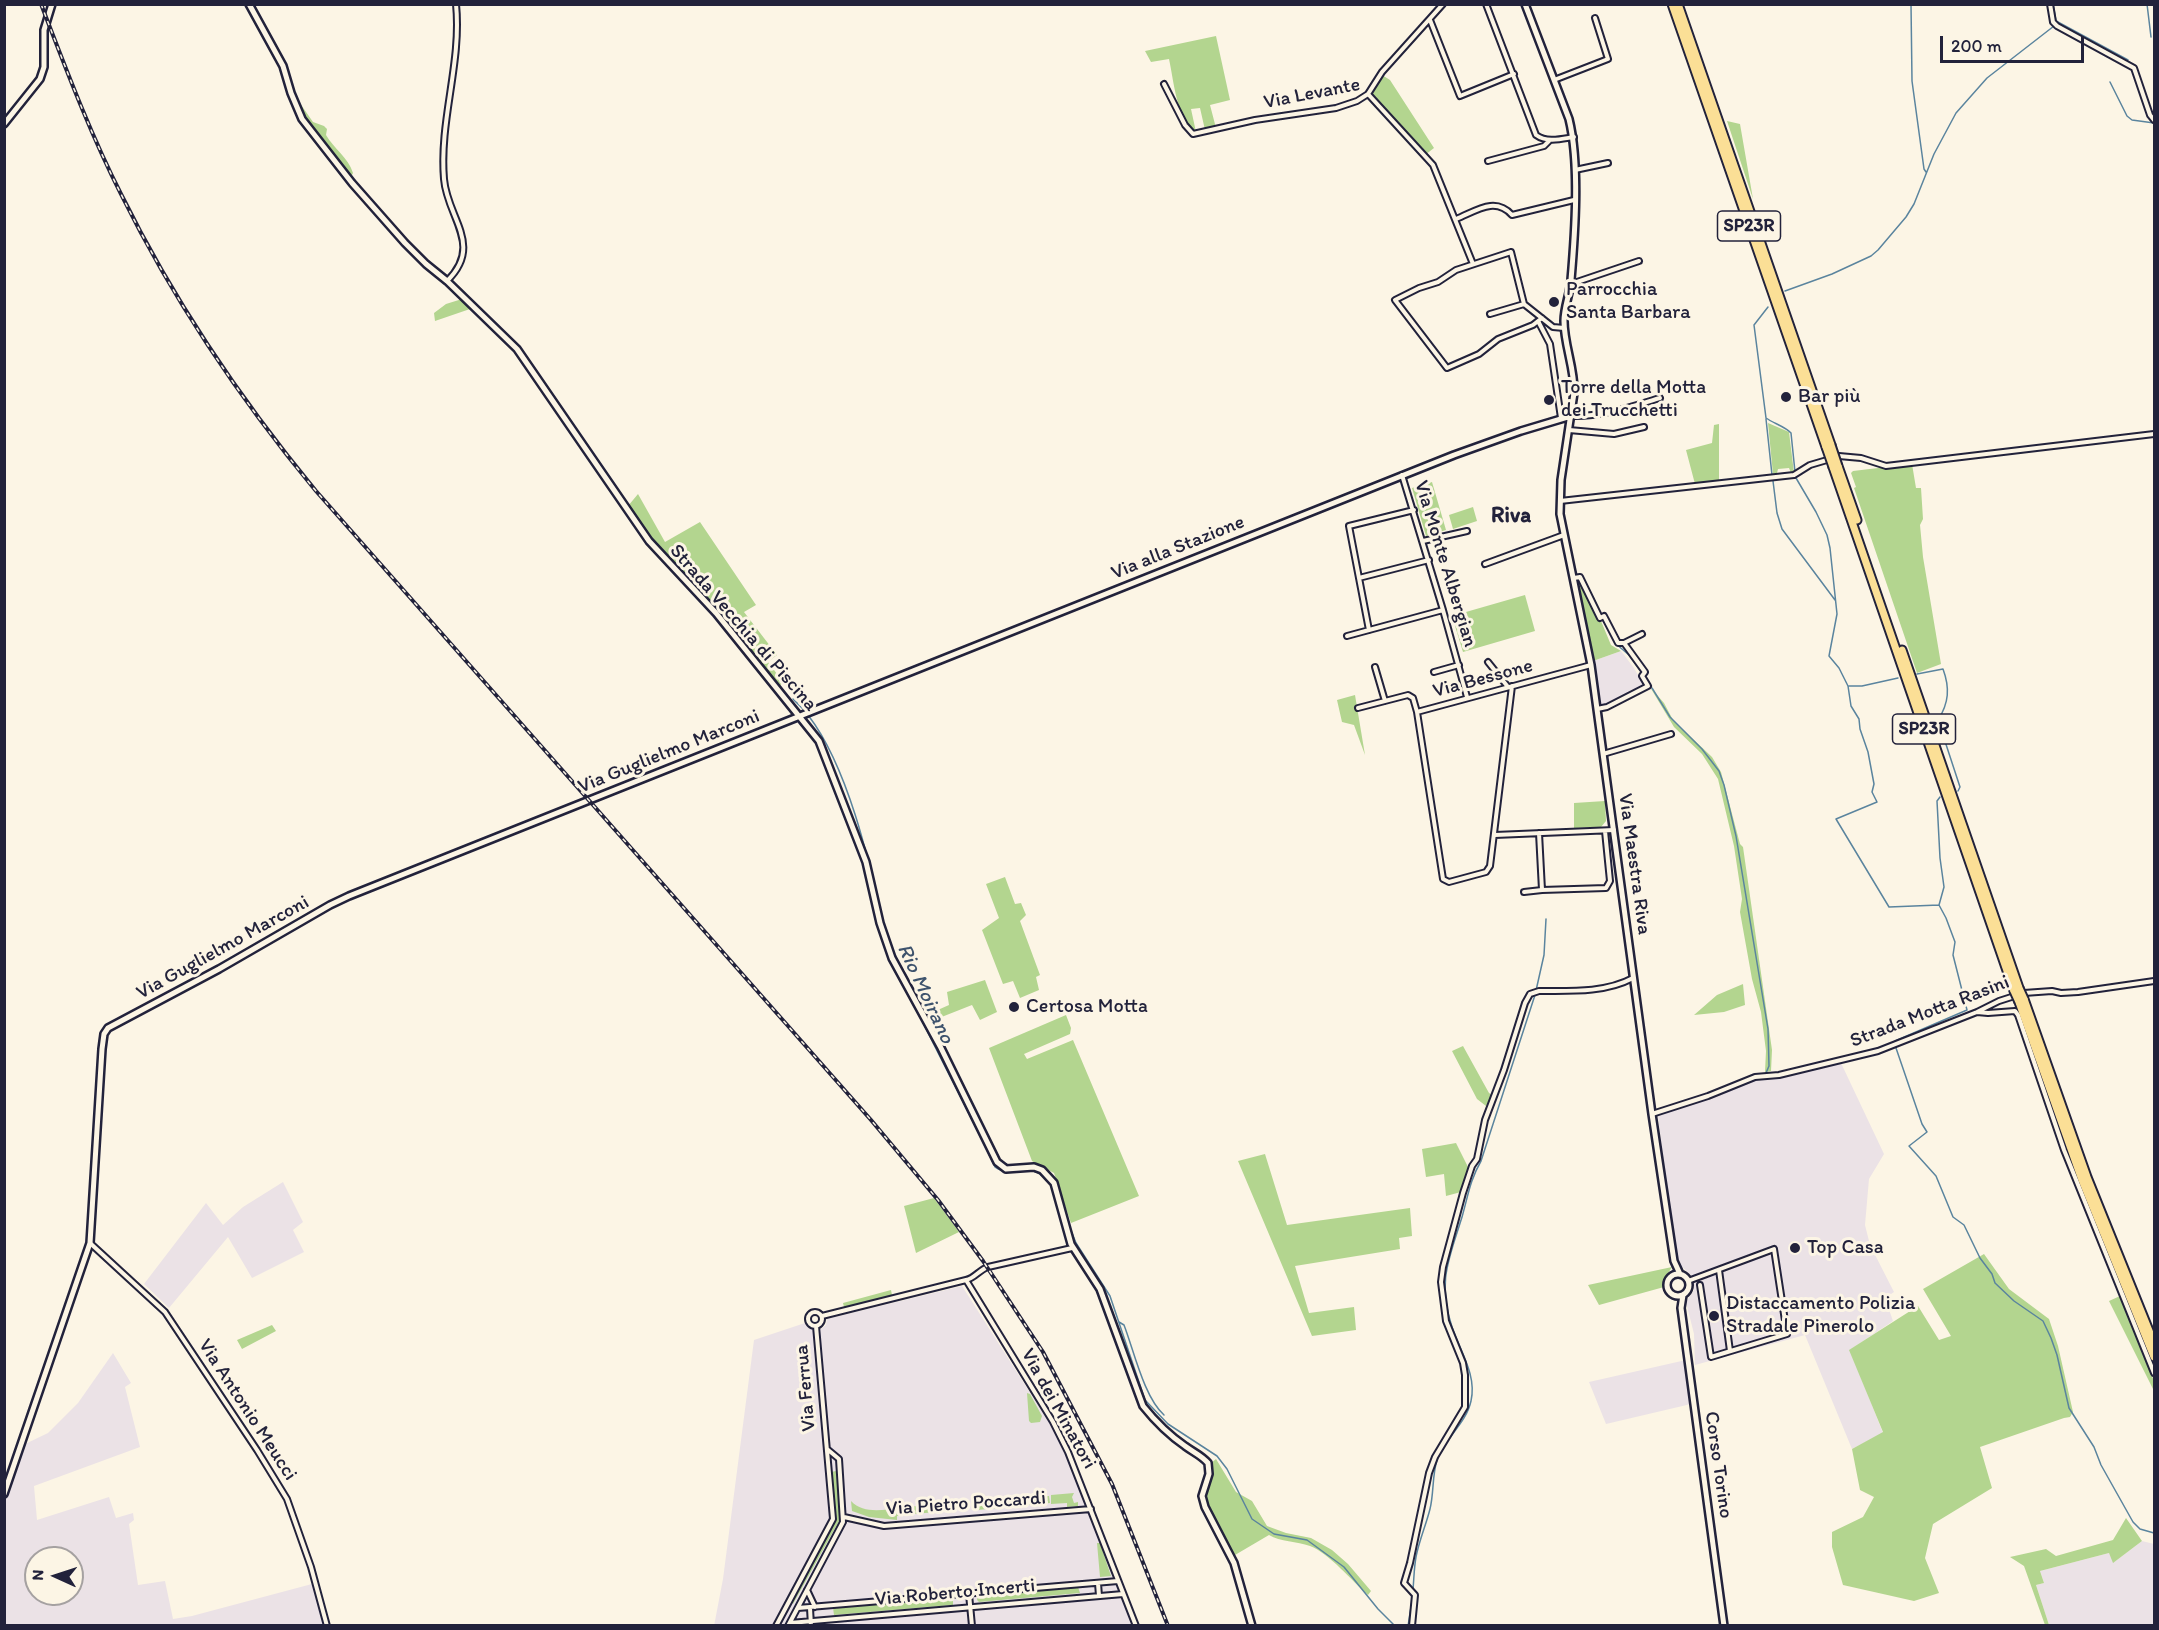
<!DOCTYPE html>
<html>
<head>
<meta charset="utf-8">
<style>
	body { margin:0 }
	#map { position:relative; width:2159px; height:1630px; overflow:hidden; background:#fcf5e5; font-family:Itim,sans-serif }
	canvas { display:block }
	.frame { position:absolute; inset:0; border:6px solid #22223b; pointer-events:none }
	.north { position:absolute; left:24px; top:1546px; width:60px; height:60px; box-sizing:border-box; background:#fcf5e5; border:2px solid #a5a1a1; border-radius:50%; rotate:273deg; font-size:16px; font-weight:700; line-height:24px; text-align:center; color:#22223b }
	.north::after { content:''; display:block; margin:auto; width:21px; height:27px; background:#22223b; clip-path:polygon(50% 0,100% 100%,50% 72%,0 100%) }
	.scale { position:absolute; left:1940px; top:36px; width:144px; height:27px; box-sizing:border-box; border:3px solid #22223b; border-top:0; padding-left:8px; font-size:18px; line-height:21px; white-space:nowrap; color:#22223b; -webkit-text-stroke:4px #fcf5e5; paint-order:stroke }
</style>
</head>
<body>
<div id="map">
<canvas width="2159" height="1630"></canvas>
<div class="frame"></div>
<div class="north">N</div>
<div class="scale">200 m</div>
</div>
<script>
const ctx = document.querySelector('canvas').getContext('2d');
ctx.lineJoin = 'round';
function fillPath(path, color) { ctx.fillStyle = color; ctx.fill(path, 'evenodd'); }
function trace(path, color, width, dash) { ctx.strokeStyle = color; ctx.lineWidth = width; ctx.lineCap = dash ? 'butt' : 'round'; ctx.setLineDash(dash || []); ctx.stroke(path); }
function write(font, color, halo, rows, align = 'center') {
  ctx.font = font + ' Itim,sans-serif'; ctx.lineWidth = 6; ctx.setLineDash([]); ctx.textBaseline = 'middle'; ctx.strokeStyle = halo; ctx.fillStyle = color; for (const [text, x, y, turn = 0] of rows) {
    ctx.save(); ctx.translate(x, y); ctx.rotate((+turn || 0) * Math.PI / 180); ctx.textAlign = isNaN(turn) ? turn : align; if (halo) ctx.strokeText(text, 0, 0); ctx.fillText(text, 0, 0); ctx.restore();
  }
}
fillPath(new Path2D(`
	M1621,651L1634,668L1644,686L1600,707L1593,661Z
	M1841,1063L1884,1154L1869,1179L1865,1225L1870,1245L1894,1292L1885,1298L1893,1321L1850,1350L1883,1433L1852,1449L1805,1335L1695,1365L1694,1334L1686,1302L1694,1290L1692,1276L1679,1264L1668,1200L1658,1116L1754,1079L1788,1074Z
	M283,1182L303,1222L293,1230L304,1252L252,1278L228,1237L169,1308L144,1284L206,1203L223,1225L243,1207Z
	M962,1286L1057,1435L1101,1541L1132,1625L714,1626L723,1579L754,1340L805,1323L809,1328L814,1330L821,1329L826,1325L827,1319Z
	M113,1353L131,1383L125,1387L140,1447L34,1486L37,1520L109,1497L116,1518L133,1513L134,1520L129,1524L138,1585L165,1581L173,1619L192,1616L312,1584L320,1606L323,1625H5L4,1504L23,1445L48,1433L78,1403ZM36,1558H72V1594H36Z
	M1686,1360L1691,1404L1606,1424L1589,1382Z
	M2142,1541L2154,1544V1625H2049L2036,1585L2044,1583L2040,1571L2109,1553L2114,1562Z`), '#ebe2e6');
fillPath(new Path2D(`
	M1216,36L1230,100L1210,105L1216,128L1205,130L1200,108L1191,109L1196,132H1194C1176,115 1174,82 1169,59L1151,62L1145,51Z
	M1382,75L1390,80L1434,148L1425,155L1371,93Z
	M297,99L313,122L324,126L327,129L326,135C334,149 348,157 353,173L351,177L307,123Z
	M1727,121L1740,124L1753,199Z
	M462,299L470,309L435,321L434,313L446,304Z
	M1768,423L1789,432L1794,473H1791L1789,468L1778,469L1777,473L1773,474Z
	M1719,424V480L1695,484L1686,450L1712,443L1714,425Z
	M1912,464L1916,488H1921L1923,519L1920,525L1923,557L1941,664L1917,673L1854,488L1856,487L1851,473L1853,471Z
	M1432,482L1446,530L1426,536L1412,488Z
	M638,494L665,542L700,522L756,605L744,612L777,655L768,662L783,682L779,687L707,600L654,545L628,506Z
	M1473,507L1477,521L1453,529L1449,515Z
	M1578,581L1582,585L1599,621H1601L1611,645L1621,651L1593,661Z
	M1525,595L1535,631L1463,652L1452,616Z
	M1650,687L1664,703L1673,720L1712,757L1721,772L1740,844L1743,847L1772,1050L1771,1071L1765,1072L1766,1051L1761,1012L1752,979L1740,912L1742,899L1734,846L1718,779L1702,754L1674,727Z
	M1355,695L1365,755L1354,725L1342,722L1337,700Z
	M1605,801L1606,821L1601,827L1574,828V803Z
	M1005,877L1015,904L1021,903L1026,915L1020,921L1040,975L1036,977L1039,990L1020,998L1013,981L1003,984L982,930L999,918L986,884Z
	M985,980L997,1012L980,1020L972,1005L934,1020L931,1013L949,1005L947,992Z
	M1743,984L1745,1005L1724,1012L1694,1015L1717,995Z
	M1066,1015L1071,1028L1070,1034L1024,1054L1027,1059L1073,1040L1139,1196L1071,1223L1054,1173L1032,1161L989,1048Z
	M1463,1046L1489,1093L1492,1095L1486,1106L1477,1099L1452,1051Z
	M1456,1143L1469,1169L1461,1192L1446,1196L1444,1174L1426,1177L1422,1149Z
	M1265,1154L1287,1225L1410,1208L1412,1236L1399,1238L1400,1249L1295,1266L1309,1313L1354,1307L1356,1330L1312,1336L1238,1161Z
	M934,1198L959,1232L916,1253L904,1206Z
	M1984,1254L2009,1289L2049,1319L2058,1346L2073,1412L2070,1417L2064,1418L1980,1447L1992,1488L1933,1524L1925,1558L1939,1593L1914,1601L1843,1585L1832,1547V1532L1863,1517L1874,1497L1860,1490L1852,1449L1883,1432L1849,1350L1918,1306L1939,1340L1951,1336L1923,1289Z
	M1672,1267L1665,1278L1664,1287L1599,1305L1588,1285Z
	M891,1290L892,1295L844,1307L843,1303Z
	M2120,1296L2154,1381V1391L2109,1301Z
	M272,1325L276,1331L242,1349L237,1340Z
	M1027,1393L1030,1394L1042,1416L1040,1422L1031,1423L1029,1421Z
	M1216,1459L1236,1492L1252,1501L1267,1526L1286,1533L1311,1538L1332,1550L1348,1564L1371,1591L1368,1595C1352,1581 1329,1553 1310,1546C1297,1541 1280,1542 1269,1535L1235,1555L1207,1507L1204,1496L1210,1464Z
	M836,1471L840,1516L839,1521L793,1604L791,1601L836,1517L831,1472Z
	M1074,1493L1072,1497L1074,1503L1078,1502V1506L1067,1507V1503L1051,1504V1495Z
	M1049,1496L1050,1503L977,1510V1502Z
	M851,1501C863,1514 883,1510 899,1508L902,1516H897V1520L869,1517L852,1511Z
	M956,1503L957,1510L904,1515L906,1507Z
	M2126,1518L2142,1541L2113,1563L2109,1553L2040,1571L2044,1583L2036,1585L2049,1625H2045L2024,1566L2010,1557L2046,1549L2056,1556L2113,1540Z
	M1097,1543H1100L1111,1576L1100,1577Z
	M1078,1587L1080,1593L979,1602L977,1600L978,1595Z
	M953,1598V1605L834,1615L833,1608Z`), '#b3d58f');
trace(new Path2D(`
	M1911,4L1912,81L1924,169L1926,172
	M2147,4L2151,37
	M2056,21L2128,60
	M2110,82L2127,116L2132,120L2154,123
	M1785,291L1832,274L1871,256L1878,250L1906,217L1914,204L1934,154L1956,113L1987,78L2054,26L2056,21L2053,4
	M1768,307L1754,325L1766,418C1773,423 1786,427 1791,433L1795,472
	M1766,419L1772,475
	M1796,478L1816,512L1827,535L1830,548L1837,614L1829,656L1839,668L1848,686L1851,706L1859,719L1860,729L1868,752L1874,784L1872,792L1877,802L1836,819L1889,907L1939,905
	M1773,481L1777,513L1782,529L1835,600
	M1593,597L1600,613
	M1604,620L1615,643L1629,655L1640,670
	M1917,674L1943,669C1950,688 1949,703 1938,720L1960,787L1958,791
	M1644,676L1649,682
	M1849,686H1862L1898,678
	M1652,688L1670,717L1702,749L1719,771L1724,785L1736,836L1768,1029L1769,1066L1766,1073
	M793,699L805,711
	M808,715C848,767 869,860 883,924
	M884,944C891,966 903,981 913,1002C939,1057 969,1111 995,1167C1009,1178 1029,1164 1041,1175
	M1895,1041L1967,1010L1953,955L1955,942L1946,918L1939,905L1944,887L1940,858L1937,801L1940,797
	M1896,1048L1922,1124L1927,1132L1909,1146L1936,1176L1953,1217L1964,1225L1980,1258L1992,1274L1995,1283L2014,1301L2043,1321L2051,1338L2057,1355L2069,1408L2094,1447L2101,1465L2133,1522L2140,1529L2154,1533
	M1064,1208L1069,1224
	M1070,1228L1076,1243L1110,1296L1145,1400L1168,1424L1217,1456L1227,1469L1252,1519L1274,1534L1307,1540L1344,1567L1378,1609L1395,1626
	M1119,1322L1124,1325C1134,1351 1144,1397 1164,1415
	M1413,1589C1414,1579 1414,1568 1416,1557C1419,1541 1426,1525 1430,1509C1434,1493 1432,1476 1437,1460C1444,1439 1466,1424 1471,1401C1477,1375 1460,1351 1452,1327C1437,1282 1449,1259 1462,1217C1468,1196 1470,1180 1481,1161L1535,995L1544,955L1546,919
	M1408,1626L1413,1594`), '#5a849e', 1.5);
const street = new Path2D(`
	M1486,4L1536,135C1547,143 1561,139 1574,137
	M2050,4L2053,22L2057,26L2134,68L2150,115L2154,120
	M1430,20L1460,96L1514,74
	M1554,80L1608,59L1595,18
	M1164,84L1185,125L1193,134L1255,120L1336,108L1357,101L1368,94L1382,72L1443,4
	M1368,94L1433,165L1473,264
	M1488,161L1544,146L1549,141
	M1575,170L1608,163
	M1456,219C1476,211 1495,196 1512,215L1574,200
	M447,281C484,245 447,218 444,179C439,120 462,63 456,4
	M1571,284L1639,261
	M1524,304L1511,252L1456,270L1438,282L1419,288L1395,300L1447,368L1479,354L1498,339L1533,325L1542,318
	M1524,304L1553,327L1564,328
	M1490,314L1524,304
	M1538,321L1550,344L1561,418
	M1571,416C1602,417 1630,407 1660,398
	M1569,430L1614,434L1644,427
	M1839,456L1861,458L1886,466L2154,434
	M1402,475L1443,610L1467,697
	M1560,501L1794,475L1810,465L1827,460
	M1423,541L1467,531
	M1485,564L1564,535
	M1359,578L1429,560
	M1574,578L1580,577L1600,618L1604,616L1618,643H1624L1645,672L1642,676L1648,686L1607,707L1597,709
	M1369,630L1349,526L1414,510
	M1347,636L1443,610
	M1624,643L1642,634
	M1488,662L1508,687
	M1375,667L1385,701
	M1434,672L1459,665
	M1358,708L1408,695L1413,698L1417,712L1591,665
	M1417,712L1443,879L1449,882L1486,872L1490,866L1512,686
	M1603,754L1671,734
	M1539,833L1542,890L1606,888L1610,881L1605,831
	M1495,835L1614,830
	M1524,892L1542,890
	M1977,1012L1988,1013L2015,1011L2018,1015L2064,1150L2154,1373
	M1652,1114L1708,1096L1755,1077L1779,1075L1878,1051L1977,1012L1999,1001L2024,993L2052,991L2061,993L2078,992L2154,981
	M90,1243L165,1312L257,1450L287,1499L311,1567L327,1626
	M1719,1270L1730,1351
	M966,1280L1053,1422L1068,1452L1136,1626
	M1688,1281L1774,1249L1787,1334L1711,1357L1700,1285
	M808 1319a7 7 0 1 1 14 0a7 7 0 1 1-14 0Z
	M822,1316L966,1280C975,1278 979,1270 988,1267L1072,1248
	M844,1517L884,1526L1091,1509
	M1098,1583L1099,1596
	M807,1590L815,1607
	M969,1594L972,1626
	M798,1608L1118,1581
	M810,1608L811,1626
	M790,1623L1123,1594
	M776,1626L833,1519L816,1326
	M788,1626L843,1522L839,1459L827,1449
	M1412,1626L1415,1595L1404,1583L1410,1563L1429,1473L1435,1457L1465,1407V1375L1463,1363L1446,1321L1441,1282L1443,1267L1463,1193L1472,1166L1477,1159L1485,1120L1504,1070L1525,1003L1530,994L1539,991C1570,991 1605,993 1633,978`);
const secondary = new Path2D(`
	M249,4L283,66L291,93L302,119L352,183L405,243L426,264L447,281L517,349L649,541L716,613L819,741L866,862L880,923L892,958L940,1046L997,1162L1006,1169L1034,1167L1042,1170L1054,1183L1071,1244L1100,1289L1143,1406C1155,1421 1169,1435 1185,1446C1193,1452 1201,1455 1208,1463L1209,1474L1202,1496L1205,1507L1234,1563L1252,1626
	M1525,4L1569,119C1580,164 1575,233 1571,280C1570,294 1564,307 1564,321C1564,345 1575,369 1574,393L1561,480L1560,514L1591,665L1652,1114L1674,1261L1680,1274
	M4,124L40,79L44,67V30L52,4
	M1667 1285a11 11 0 1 1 22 0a11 11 0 1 1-22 0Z
	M1683,1295L1681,1308L1724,1626
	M4,1494L90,1243L102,1049L104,1034L108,1028L219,969L330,905L349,896L1454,455L1521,431L1571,416`);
const highway = new Path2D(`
	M1672,4L1826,447
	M1678,4L1831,445
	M1838,466L1857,520
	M1833,467L2014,991
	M1902,650L2019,988
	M2024,999L2087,1177L2154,1343
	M2019,1002L2082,1180L2154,1357`);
trace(street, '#22223b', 8);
trace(secondary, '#22223b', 10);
trace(highway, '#22223b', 11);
trace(street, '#fcf5e5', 4);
trace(secondary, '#fcf5e5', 5);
trace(highway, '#fbdf96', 7);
const rail = new Path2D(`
	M41,4C66,69 90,133 121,194C174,301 240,399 316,491L871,1120L938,1200L983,1261L1043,1352L1112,1484L1168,1626`);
trace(rail, '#22223b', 4);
trace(rail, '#fcf5e5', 1.5, [4.5]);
const highwayBridge = new Path2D(`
	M1831,445L1838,466
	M1826,447L1833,467
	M2019,988L2024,999
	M2014,991L2019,1002`);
trace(highwayBridge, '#22223b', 11, []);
trace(highwayBridge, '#fbdf96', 7);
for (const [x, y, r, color] of [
	[1554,302,6,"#22223b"],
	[1786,397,6,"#22223b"],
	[1549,400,6,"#22223b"],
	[1014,1007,6,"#22223b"],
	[1795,1248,6,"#22223b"],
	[1714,1316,6,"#22223b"]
]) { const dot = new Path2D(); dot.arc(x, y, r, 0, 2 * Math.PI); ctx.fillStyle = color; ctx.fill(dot); trace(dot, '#fcf5e5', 2); }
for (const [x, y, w] of [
	[1749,226,63],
	[1924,729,63]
]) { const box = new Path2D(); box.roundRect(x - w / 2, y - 15, w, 30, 4.5); ctx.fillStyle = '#fcf5e5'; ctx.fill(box); trace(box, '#22223b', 1.5); }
write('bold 18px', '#22223b', null, [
	["SP23R",1749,226],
	["SP23R",1924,729]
]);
write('20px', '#22223b', '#fcf5e5', [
	["Via Levante",1312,94,-11],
	["Via alla Stazione",1178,548,-22],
	["Via Monte Albergian",1445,564,73],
	["Strada Vecchia di Piscina",743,628,49],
	["Via Bessone",1483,679,-15],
	["Via Guglielmo Marconi",669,752,-22],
	["Via Maestra Riva",1634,864,82],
	["Via Guglielmo Marconi",223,948,-29],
	["Strada Motta Rasini",1930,1012,-21],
	["Via Ferrua",806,1388,-95],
	["Via dei Minatori",1058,1409,61],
	["Via Antonio Meucci",247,1410,57],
	["Corso Torino",1718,1465,82],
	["Via Pietro Poccardi",966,1504,-4],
	["Via Roberto Incerti",955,1593,-5]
]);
write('20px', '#22223b', '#fcf5e5', [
	["Parrocchia",1566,290],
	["Santa Barbara",1566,313],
	["Torre della Motta",1561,388],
	["dei Trucchetti",1561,411],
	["Bar più",1798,397],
	["Certosa Motta",1026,1007],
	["Top Casa",1807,1248],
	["Distaccamento Polizia",1726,1304],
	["Stradale Pinerolo",1726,1327]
], 'left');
write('italic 21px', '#3e536d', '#fcf5e5', [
	["Rio Moirano",925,994,65]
]);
write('bold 22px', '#22223b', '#fcf5e5', [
	["Riva",1511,516]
]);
</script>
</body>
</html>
